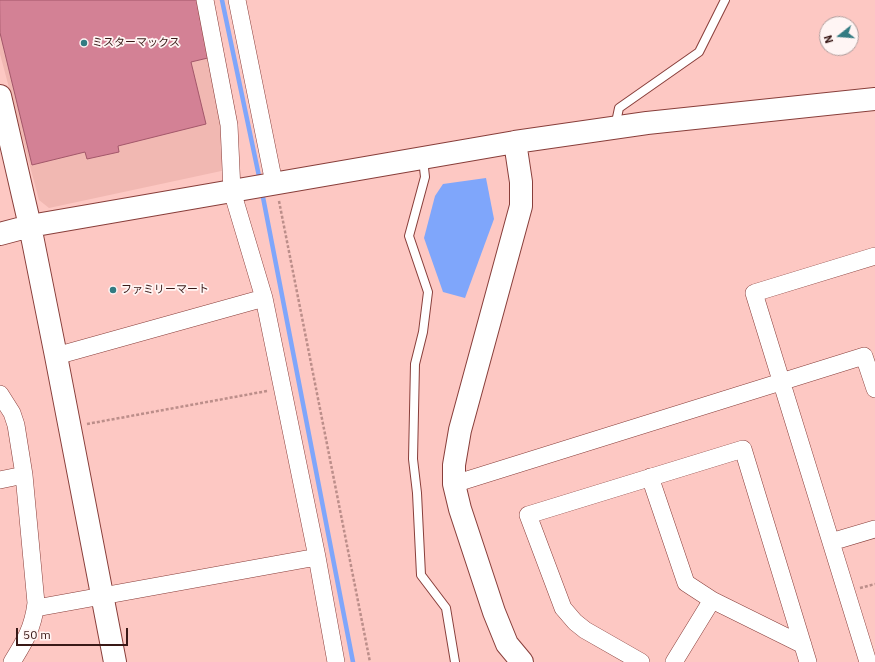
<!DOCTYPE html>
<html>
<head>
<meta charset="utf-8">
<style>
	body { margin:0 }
	#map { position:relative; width:875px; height:662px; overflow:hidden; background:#fdc8c3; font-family:"IBM Plex Sans",sans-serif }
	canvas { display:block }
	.north { position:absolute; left:819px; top:16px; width:40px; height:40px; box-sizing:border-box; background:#fff5f4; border:1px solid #b09d9c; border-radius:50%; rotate:253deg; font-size:11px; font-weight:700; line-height:16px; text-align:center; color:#391917 }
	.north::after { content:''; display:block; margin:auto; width:14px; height:18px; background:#337b82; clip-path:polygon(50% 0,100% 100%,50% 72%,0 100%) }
	.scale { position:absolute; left:16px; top:628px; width:112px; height:18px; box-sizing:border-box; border:2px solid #391917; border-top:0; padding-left:5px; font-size:12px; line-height:14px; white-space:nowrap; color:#391917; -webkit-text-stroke:3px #fff5f4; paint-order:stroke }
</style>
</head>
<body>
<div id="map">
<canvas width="875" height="662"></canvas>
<div class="north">N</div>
<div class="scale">50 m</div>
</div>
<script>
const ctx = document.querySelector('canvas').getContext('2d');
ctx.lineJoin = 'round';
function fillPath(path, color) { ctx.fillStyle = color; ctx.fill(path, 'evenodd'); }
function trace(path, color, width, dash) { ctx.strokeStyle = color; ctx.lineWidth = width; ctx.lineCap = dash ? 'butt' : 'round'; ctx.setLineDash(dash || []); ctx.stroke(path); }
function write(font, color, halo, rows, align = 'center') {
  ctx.font = font + ' "IBM Plex Sans","Noto Sans JP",sans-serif'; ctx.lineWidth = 3.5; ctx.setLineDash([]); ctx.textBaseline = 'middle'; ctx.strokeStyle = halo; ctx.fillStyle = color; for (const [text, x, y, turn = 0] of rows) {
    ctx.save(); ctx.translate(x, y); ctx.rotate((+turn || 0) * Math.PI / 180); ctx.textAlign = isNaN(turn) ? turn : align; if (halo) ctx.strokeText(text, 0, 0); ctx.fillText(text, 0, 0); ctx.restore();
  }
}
fillPath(new Path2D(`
	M0,0H199L223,123L226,170L49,208L39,200L0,54Z`), '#f1b8b2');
fillPath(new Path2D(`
	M486,178L494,219L465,298L443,292L424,238L435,196L443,184Z`), '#7fa6fb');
trace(new Path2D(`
	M222,0L260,181
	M262,192L353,662`), '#7fa6fb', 4.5);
const building = new Path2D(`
	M0,0H198L212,57L191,62L206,124L118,146L119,152L87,159L85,152L32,165L0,33Z`);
fillPath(building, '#d38195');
trace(building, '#a3576a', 1);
const lane = new Path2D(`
	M615,127L619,108L699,52L725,0
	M423,159L425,177L409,236L428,292L423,332L415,364L413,459L417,493L421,575L446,608L455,662`);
const street = new Path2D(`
	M205,0L229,125L232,191L264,298L317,557L336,662
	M237,0L274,183
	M56,356L264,298
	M0,394L12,413L16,425L24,475L36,603C33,628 25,641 12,662
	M650,477L686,583L712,600
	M0,480L24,475
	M454,484L864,356L875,389
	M831,542L875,529
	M36,608L317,557
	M641,662L585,630L575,622L563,608L528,515L743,449L808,662
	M674,662L712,600L803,645
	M868,662L754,293L875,256`);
const secondary = new Path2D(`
	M0,96L30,226L56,356L115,662
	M515,142L521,182V206L460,430L454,465V484L460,509L494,612L507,644L522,662
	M0,234L30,226L515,142L647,123L875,99`);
trace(lane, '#883e3a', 10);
trace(street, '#883e3a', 18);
trace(secondary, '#883e3a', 24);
trace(new Path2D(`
	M279,201L370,662
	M87,424L267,391
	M860,588L875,584`), '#bc8e8a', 2.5, [3, 2]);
trace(lane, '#fff', 8);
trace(street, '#fff', 17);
trace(secondary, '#fff', 22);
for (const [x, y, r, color] of [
	[84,43,4,"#337b82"],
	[113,290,4,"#337b82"]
]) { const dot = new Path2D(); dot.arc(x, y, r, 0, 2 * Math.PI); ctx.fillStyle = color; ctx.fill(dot); trace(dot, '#fff5f4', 1.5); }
write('11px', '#391917', '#fff5f4', [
	["ミスターマックス",92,43],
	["ファミリーマート",121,290]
], 'left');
</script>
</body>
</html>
